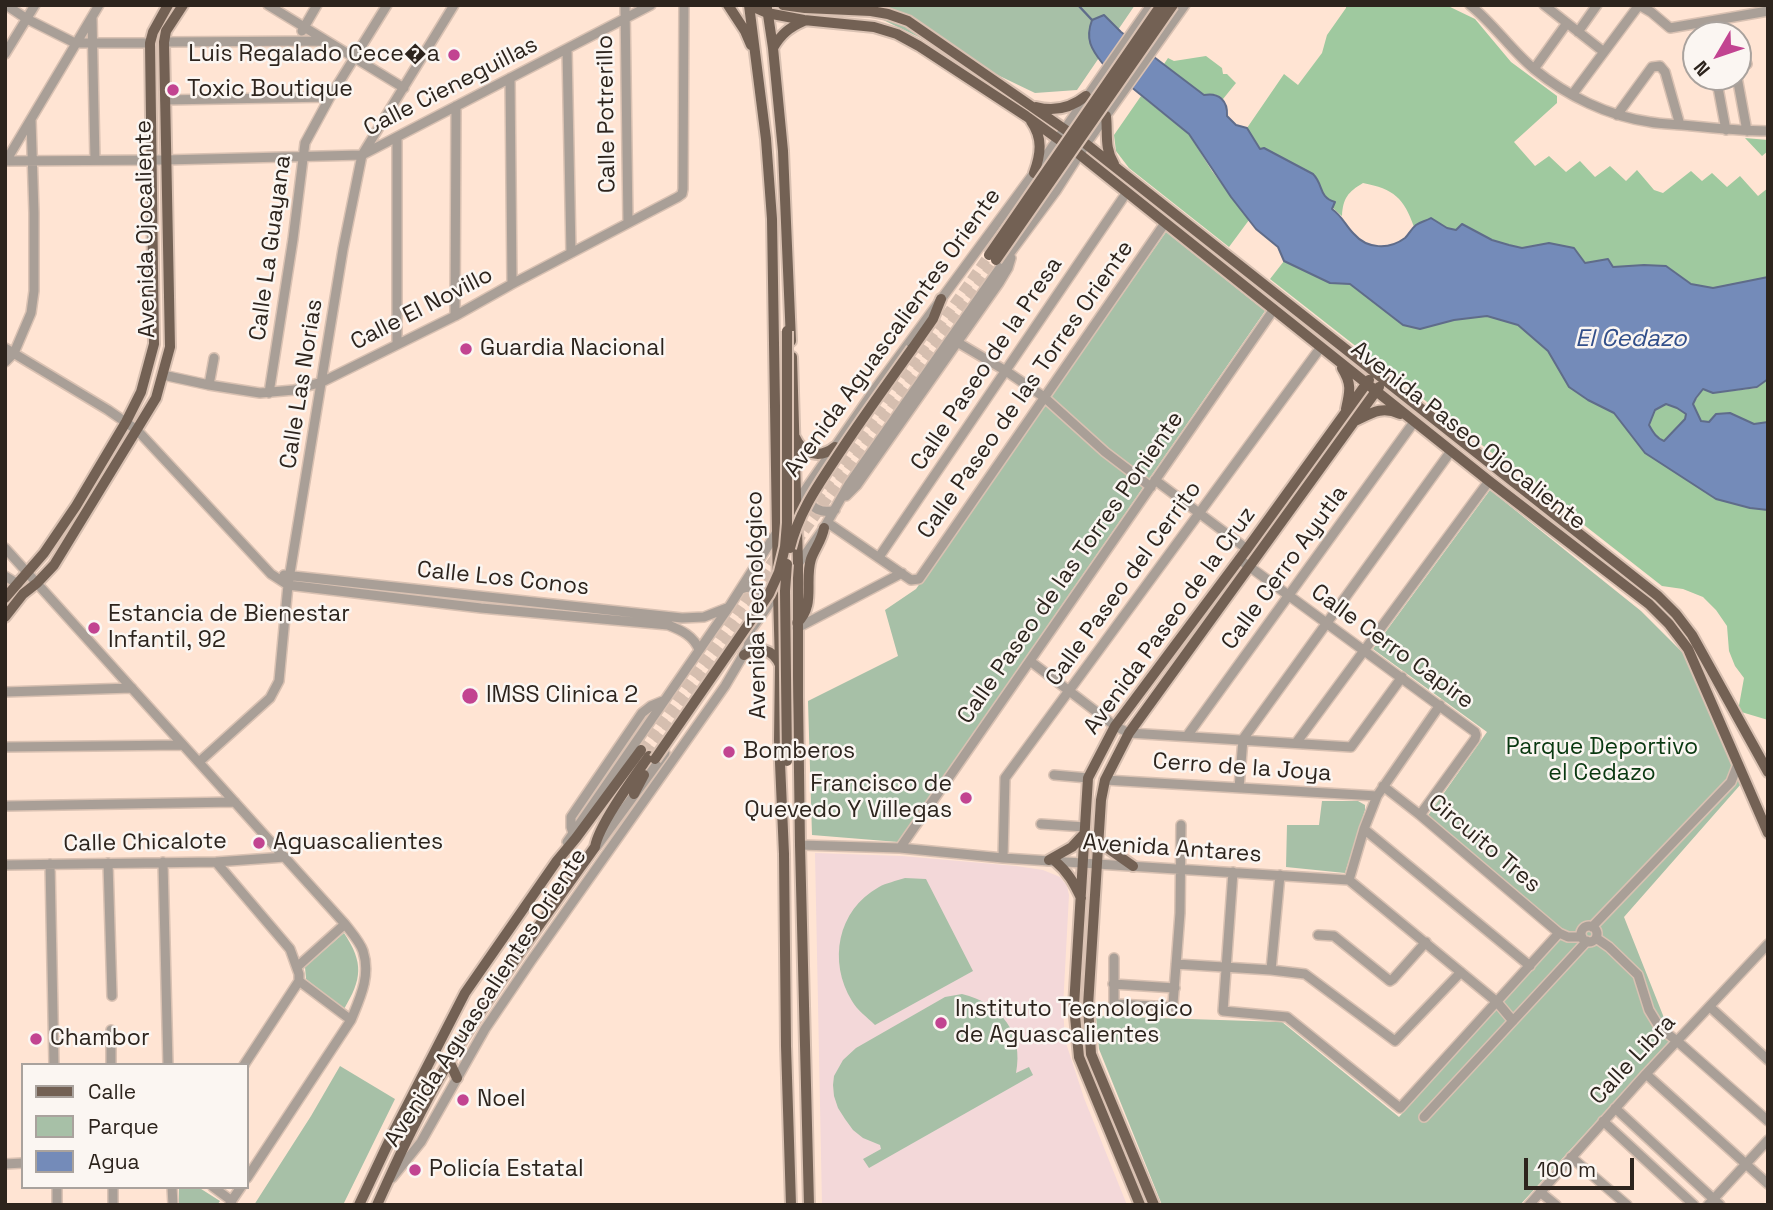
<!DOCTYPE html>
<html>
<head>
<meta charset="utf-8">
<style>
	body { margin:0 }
	#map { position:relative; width:1773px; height:1210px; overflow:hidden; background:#ffe4d3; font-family:"Space Grotesk",sans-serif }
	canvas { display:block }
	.frame { position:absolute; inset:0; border:7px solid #2d241d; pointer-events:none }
	.legend { position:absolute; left:21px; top:1063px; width:228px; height:126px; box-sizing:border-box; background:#fbf6f2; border:2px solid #a9a29d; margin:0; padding:9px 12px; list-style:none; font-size:21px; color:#2d241d }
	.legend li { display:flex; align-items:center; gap:14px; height:35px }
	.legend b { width:35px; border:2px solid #a9a29d }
	.north { position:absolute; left:1682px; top:21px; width:70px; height:70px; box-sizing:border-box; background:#fbf6f2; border:2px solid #a9a29d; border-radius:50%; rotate:231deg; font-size:19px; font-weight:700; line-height:28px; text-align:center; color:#2d241d }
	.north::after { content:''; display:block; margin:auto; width:24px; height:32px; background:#c24491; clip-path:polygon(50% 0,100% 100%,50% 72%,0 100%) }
	.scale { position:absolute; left:1524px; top:1158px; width:110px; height:32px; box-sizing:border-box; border:4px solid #2d241d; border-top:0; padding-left:9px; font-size:21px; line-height:24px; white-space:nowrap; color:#2d241d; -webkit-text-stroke:5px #fbf6f2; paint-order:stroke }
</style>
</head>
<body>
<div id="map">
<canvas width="1773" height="1210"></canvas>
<div class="frame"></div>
<ul class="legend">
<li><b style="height:9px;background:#736154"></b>Calle</li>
<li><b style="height:19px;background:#a7c0a7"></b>Parque</li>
<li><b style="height:19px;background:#748bb9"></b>Agua</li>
</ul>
<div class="north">N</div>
<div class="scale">100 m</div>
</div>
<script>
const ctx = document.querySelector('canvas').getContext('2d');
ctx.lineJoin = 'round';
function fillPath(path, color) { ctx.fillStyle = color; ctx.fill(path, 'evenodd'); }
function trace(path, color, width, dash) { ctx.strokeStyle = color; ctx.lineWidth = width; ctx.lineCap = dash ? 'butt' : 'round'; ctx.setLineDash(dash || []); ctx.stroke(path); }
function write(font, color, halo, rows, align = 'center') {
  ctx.font = font + ' "Space Grotesk",sans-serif'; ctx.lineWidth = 5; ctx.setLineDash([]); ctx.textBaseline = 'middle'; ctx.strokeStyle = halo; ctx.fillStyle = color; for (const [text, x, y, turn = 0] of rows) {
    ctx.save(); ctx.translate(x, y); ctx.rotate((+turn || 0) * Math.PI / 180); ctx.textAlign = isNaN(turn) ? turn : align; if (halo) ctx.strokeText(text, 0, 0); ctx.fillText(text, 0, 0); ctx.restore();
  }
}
fillPath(new Path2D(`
	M815,853L902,856L1016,866L1043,870L1060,877L1067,886L1069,895L1063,1007L1065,1040L1084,1098L1127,1205H822Z`), '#f3d8d9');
fillPath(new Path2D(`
	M852,5H1135L1077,90L1035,93Z
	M1166,232L1265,311L898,842L812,835L808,701L898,656L885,610L916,589Z
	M1490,490L1641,611L1683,653L1714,715L1741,784L1624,917L1672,1038L1520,1205H1162L1099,1049L1096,1016L1282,1022L1399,1117L1566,932L1427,817L1487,732L1373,649Z
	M1322,801H1358L1365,805V810L1345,873L1286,867L1287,825H1319Z
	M905,878L926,879L973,971L875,1025C867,1017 857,1010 852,1001C828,962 837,910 879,887C886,883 896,881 905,878Z
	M344,933C364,963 362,979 344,1009L306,979L305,967Z
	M962,994C1001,1003 1024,1034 1016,1073L1029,1067L1033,1075L869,1168L863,1159L881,1149L880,1145L863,1138L853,1130L845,1119L838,1108L834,1096L833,1085L834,1076L843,1060L856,1048L945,997Z
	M340,1066L395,1099L343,1205H254L311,1116Z
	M179,1187H198L220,1201L217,1205H179Z`), '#a7c0a7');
fillPath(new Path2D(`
	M1346,5H1446L1475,19L1511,62L1557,96V103L1514,142L1535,166L1549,156L1566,172L1580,161L1595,177L1610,166L1626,181L1637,170L1654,190L1663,193L1691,171L1702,181L1712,173L1727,187L1740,176L1758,196L1768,188V277L1732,284L1715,291L1691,284L1666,266L1644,265L1613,267L1608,259L1584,263L1549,243C1540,244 1530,248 1521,247C1499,246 1481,234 1463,224L1457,230L1447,228L1431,218L1414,227C1404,198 1394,189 1363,183C1348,192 1343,198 1342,216C1334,210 1328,203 1323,195C1319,187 1319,180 1313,174L1264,148L1260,149L1247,128L1284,74L1298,85L1322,53L1327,35L1346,8Z
	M1206,56L1222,68L1223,74H1227L1236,83L1223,99C1216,94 1212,93 1204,96L1164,64L1168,58L1174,61Z
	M1141,96L1189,134L1212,171L1249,220L1229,247L1129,168L1116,151L1114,135Z
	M1745,138L1768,140V151L1762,156Z
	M1284,261L1330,283L1350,284L1403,325L1420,329L1452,320L1488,316L1518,325L1548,351L1569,387L1588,400L1614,413L1645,453L1716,499L1750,508L1768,510V720L1738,711L1744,678L1735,666L1729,651L1727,626L1716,610L1703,597L1683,589L1662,586L1270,279Z
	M1768,379V422L1754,424L1730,413L1709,422L1701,421L1693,404L1703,389L1713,393L1757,388Z
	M1666,404L1677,408L1686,414L1685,419L1664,441L1654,434L1649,425L1655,410Z`), '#9fc99f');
const water = new Path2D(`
	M1104,15L1121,32L1204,95C1219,92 1228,101 1227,116L1236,125L1247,128L1260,149L1264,148L1313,174C1324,185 1318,197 1335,202L1332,209C1343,217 1345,225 1354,234C1367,249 1389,250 1405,238C1409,234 1411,229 1416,225C1420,222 1426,221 1431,218L1447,228L1456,230L1462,224L1492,240L1509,245L1522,248L1549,243L1574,248L1585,263L1608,259L1613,267L1644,265L1666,266L1691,284L1713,288L1768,277V379L1757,387L1713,393L1703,389L1696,398L1693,404L1701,421L1709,422L1716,414L1730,413L1754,424L1768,422V510L1750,508L1716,499L1645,453L1614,413L1588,400L1569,387L1548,351L1518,325L1487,316L1454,320L1420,329L1403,325L1350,284L1330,283L1284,261L1278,247L1256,229L1231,197L1189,134L1103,64C1091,49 1085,39 1092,20ZM1666,404L1677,408L1686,414L1685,419L1664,441C1656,438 1653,432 1649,425L1655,410Z`);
fillPath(water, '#748bb9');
trace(water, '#5f6c8a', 2);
trace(new Path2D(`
	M1078,5L1092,20`), '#5f6c8a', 2.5);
trace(new Path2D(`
	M807,513L989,255
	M796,543L996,260
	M641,750L779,552
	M649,756L777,570`), '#d5beaf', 10, [10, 5]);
const minor = new Path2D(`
	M6,5L27,19L75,43H150
	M268,5L404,88
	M625,5L628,223
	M1470,5C1494,24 1511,50 1534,69C1567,96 1608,116 1650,122C1661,124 1672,124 1682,125C1711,128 1739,131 1768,131
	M1544,5L1604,52
	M1639,5L1651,12L1670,28L1768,11
	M92,18L95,160
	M302,31L317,5
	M1578,32L1597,5
	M164,42L326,41
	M567,49L571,253
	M5,54L35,5
	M1738,65L1747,64
	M1534,69L1567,23
	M1716,77L1726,130
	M1737,77L1747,131
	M510,78L512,284
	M1572,95L1639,5
	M165,100L330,97
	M1617,115L1652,67L1660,66L1665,72L1680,125
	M397,137V344
	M5,161L165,160L362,155L651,5
	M6,161L99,5
	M455,316L456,106
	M957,342L1006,371L1044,397L1105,452L1151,487
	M5,348L108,410L137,430L271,574L288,585L481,608L668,625C681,630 694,636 699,650
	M5,362L14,353L31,313L34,291V213L31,120
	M163,375L209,385L260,393L294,390L322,382L455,316L512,284L678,197L682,194L683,189L684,5
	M209,385L214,358
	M269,393L293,239L305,143L330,97L387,5
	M1155,480L1247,549
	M807,496C811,509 822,514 835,510
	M846,496L857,485L999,283L1008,268L1011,258
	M794,506L875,389L1034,173L1151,5
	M828,523L911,580L919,579L1165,223
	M5,548L345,924C351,932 360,942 363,951C371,976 360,998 351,1020L247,1178
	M879,557L1127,192
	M1239,559L1475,732L1476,735L1475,739L1420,815
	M284,575L682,618L704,617L727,608
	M5,576L18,584
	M741,589C754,584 765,590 767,604
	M753,627L824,528L849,484L1013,249L1056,191L1086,144L1185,5
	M797,628L902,573
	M1030,661L1115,726L1129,733L1351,747L1402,677
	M5,692L132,688
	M1187,736L1414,422
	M1296,743L1489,481
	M5,747L183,745
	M199,762L270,698L279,681L288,585L343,249L362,155L454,5
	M1054,775L1088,778
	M1105,780L1377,796
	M1383,786L1420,815L1559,933L1568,937H1582
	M1239,788L1243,739L1451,451
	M5,806L235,802
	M1041,824L1085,827
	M1364,829L1530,966
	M573,833L571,827V817L642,713L651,706L663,701
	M567,842L729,607L777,532
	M800,845L900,848L1003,858L1349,880L1497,1002L1513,1021
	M597,846L665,753
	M900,848L1274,309
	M1003,858L1005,778L1321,347
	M163,862L168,1065
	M216,862L290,949L299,974V981L244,1065
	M108,863L112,996
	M50,864L54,1065
	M5,865L216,862L285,857
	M1233,872L1223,1011L1287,1017L1400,1108L1559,933
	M1349,880L1364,829L1377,796L1440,705
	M1581 934a8 8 0 1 1 16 0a8 8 0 1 1-16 0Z
	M1592,927L1731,782L1738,764
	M1318,935L1334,936L1390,981L1393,979L1426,942
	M1596,938L1609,947L1638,975L1649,1010L1660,1028L1677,1041L1768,1121
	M1114,958V1003L1117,1004L1172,1007L1173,1004L1180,913L1181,825
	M1176,964L1271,970L1305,974L1395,1041L1461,972
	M297,967L345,924
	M1271,970L1280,875
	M299,981L351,1020
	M1113,984L1175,988
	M1710,1007L1768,1060
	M111,1030V1065
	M1646,1074L1768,1184
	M1615,1108L1720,1205
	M1424,1117L1587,941
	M1603,1121L1694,1205
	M1571,1157L1627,1205
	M5,1164L23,1163
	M392,1178L421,1142L485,1029L531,961L725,686L748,647L751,628
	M57,1187V1205
	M113,1187V1205
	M172,1187L173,1205
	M213,1187L232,1201
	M1540,1192L1556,1205
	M230,1203L241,1187
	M1529,1205L1646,1074L1768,944
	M1708,1205L1768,1140`);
const major = new Path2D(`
	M728,5L745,31L751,45
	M749,5L767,13L804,20L874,27L897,34L919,46L1026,116L1079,154L1489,481L1649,604L1669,624L1688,649L1768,833
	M749,5L766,139L772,219L778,593L780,665L779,740L784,854L786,1046L791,1205
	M783,5L805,8L871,11L888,14L908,21L1086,144L1658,596L1676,614L1692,635L1768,772
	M767,8L773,48L783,151L791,341
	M773,48C781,34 790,27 804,21
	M1036,107C1055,112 1071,108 1086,96
	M1106,116C1108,133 1104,148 1114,164
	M1031,121C1043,138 1041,154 1034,173
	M912,349L933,319L941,299
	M792,357L798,563V697L800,845L809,1205
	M1342,368C1352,384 1350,391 1346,409
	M1357,420C1373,412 1383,406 1400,414
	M795,437C803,455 820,459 835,447
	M5,598L44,553L76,506L126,422L141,392L154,344L150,43L153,32L168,5
	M5,617L23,594L37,583L54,565L156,398L170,347L164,42L166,31L183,5
	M797,623C816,605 804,582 811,559C815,548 822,540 824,528
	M744,655C758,645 773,649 780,665
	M634,794L644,775
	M1099,842L1133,866
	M1049,860L1072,847L1085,833
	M1055,861C1068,872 1074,883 1081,898
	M449,1061L457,1078
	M359,1205L392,1135L465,993L556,862L576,838L641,750
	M377,1205C399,1156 422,1106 450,1060C494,987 545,917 595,847C599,824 635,776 649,756
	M1140,1205L1079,1057L1074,1006L1088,778L1115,726L1247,549L1369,380
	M1154,1205L1091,1054L1088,1006L1101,800L1105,780L1129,733L1379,387`);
trace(minor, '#d9c1b2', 12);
trace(major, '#d9c1b2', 14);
trace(minor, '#a99f97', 9);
trace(major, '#736154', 10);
const majorBridge = new Path2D(`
	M989,255L1161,5
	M996,260L1173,5
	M790,548C799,511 819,484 840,452C863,417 888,383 912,349
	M655,759L761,606L769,594L779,572L785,547L787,523V331
	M787,761L785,591L787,564`);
trace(majorBridge, '#d9c1b2', 14, []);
trace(majorBridge, '#736154', 10);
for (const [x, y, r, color] of [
	[454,55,7,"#c24491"],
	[173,90,7,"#c24491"],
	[466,349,7,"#c24491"],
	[94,628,7,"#c24491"],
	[470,696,9,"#c24491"],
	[729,752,7,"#c24491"],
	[966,798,7,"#c24491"],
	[259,843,7,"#c24491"],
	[941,1023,7,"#c24491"],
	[36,1039,7,"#c24491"],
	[463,1100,7,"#c24491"],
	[415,1170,7,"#c24491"]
]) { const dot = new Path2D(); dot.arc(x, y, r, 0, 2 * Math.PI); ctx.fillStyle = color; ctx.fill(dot); trace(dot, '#fbf6f2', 2.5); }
write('23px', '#2d241d', '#fbf6f2', [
	["Luis Regalado Cece�a",440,55,"right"],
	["Toxic Boutique",187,90],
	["Guardia Nacional",480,349],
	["Estancia de Bienestar",108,615],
	["Infantil, 92",108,641],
	["IMSS Clinica 2",486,696],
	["Bomberos",743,752],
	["Francisco de",952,785,"right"],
	["Quevedo Y Villegas",952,811,"right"],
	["Aguascalientes",273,843],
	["Instituto Tecnologico",955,1010],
	["de Aguascalientes",955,1036],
	["Chambor",50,1039],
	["Noel",477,1100],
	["Policía Estatal",429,1170]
], 'left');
write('23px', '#2d241d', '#fbf6f2', [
	["Calle Cieneguillas",451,87,-27],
	["Calle Potrerillo",607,114,-91],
	["Avenida Ojocaliente",146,229,-91],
	["Calle La Guayana",271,248,-82],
	["Calle El Novillo",422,309,-27],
	["Avenida Aguascalientes Oriente",893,333,-54],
	["Calle Paseo de la Presa",987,364,-56],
	["Calle Las Norias",302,384,-81],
	["Calle Paseo de las Torres Oriente",1026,390,-55],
	["Avenida Paseo Ojocaliente",1468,436,38],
	["Calle Paseo de las Torres Poniente",1071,568,-55],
	["Calle Cerro Ayutla",1285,568,-54],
	["Calle Los Conos",503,579,6],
	["Calle Paseo del Cerrito",1124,584,-54],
	["Avenida Tecnológico",757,605,-91],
	["Avenida Paseo de la Cruz",1170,621,-54],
	["Calle Cerro Capire",1392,647,36],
	["Cerro de la Joya",1242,768,4],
	["Calle Chicalote",145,843,-1],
	["Circuito Tres",1484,844,40],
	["Avenida Antares",1172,849,4],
	["Avenida Aguascalientes Oriente",486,998,-57],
	["Calle Libra",1633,1060,-47]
]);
write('23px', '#093810', '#fbf6f2', [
	["Parque Deportivo",1602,748],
	["el Cedazo",1602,774]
]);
write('italic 24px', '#324f8a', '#fbf6f2', [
	["El Cedazo",1631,339]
]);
</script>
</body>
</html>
